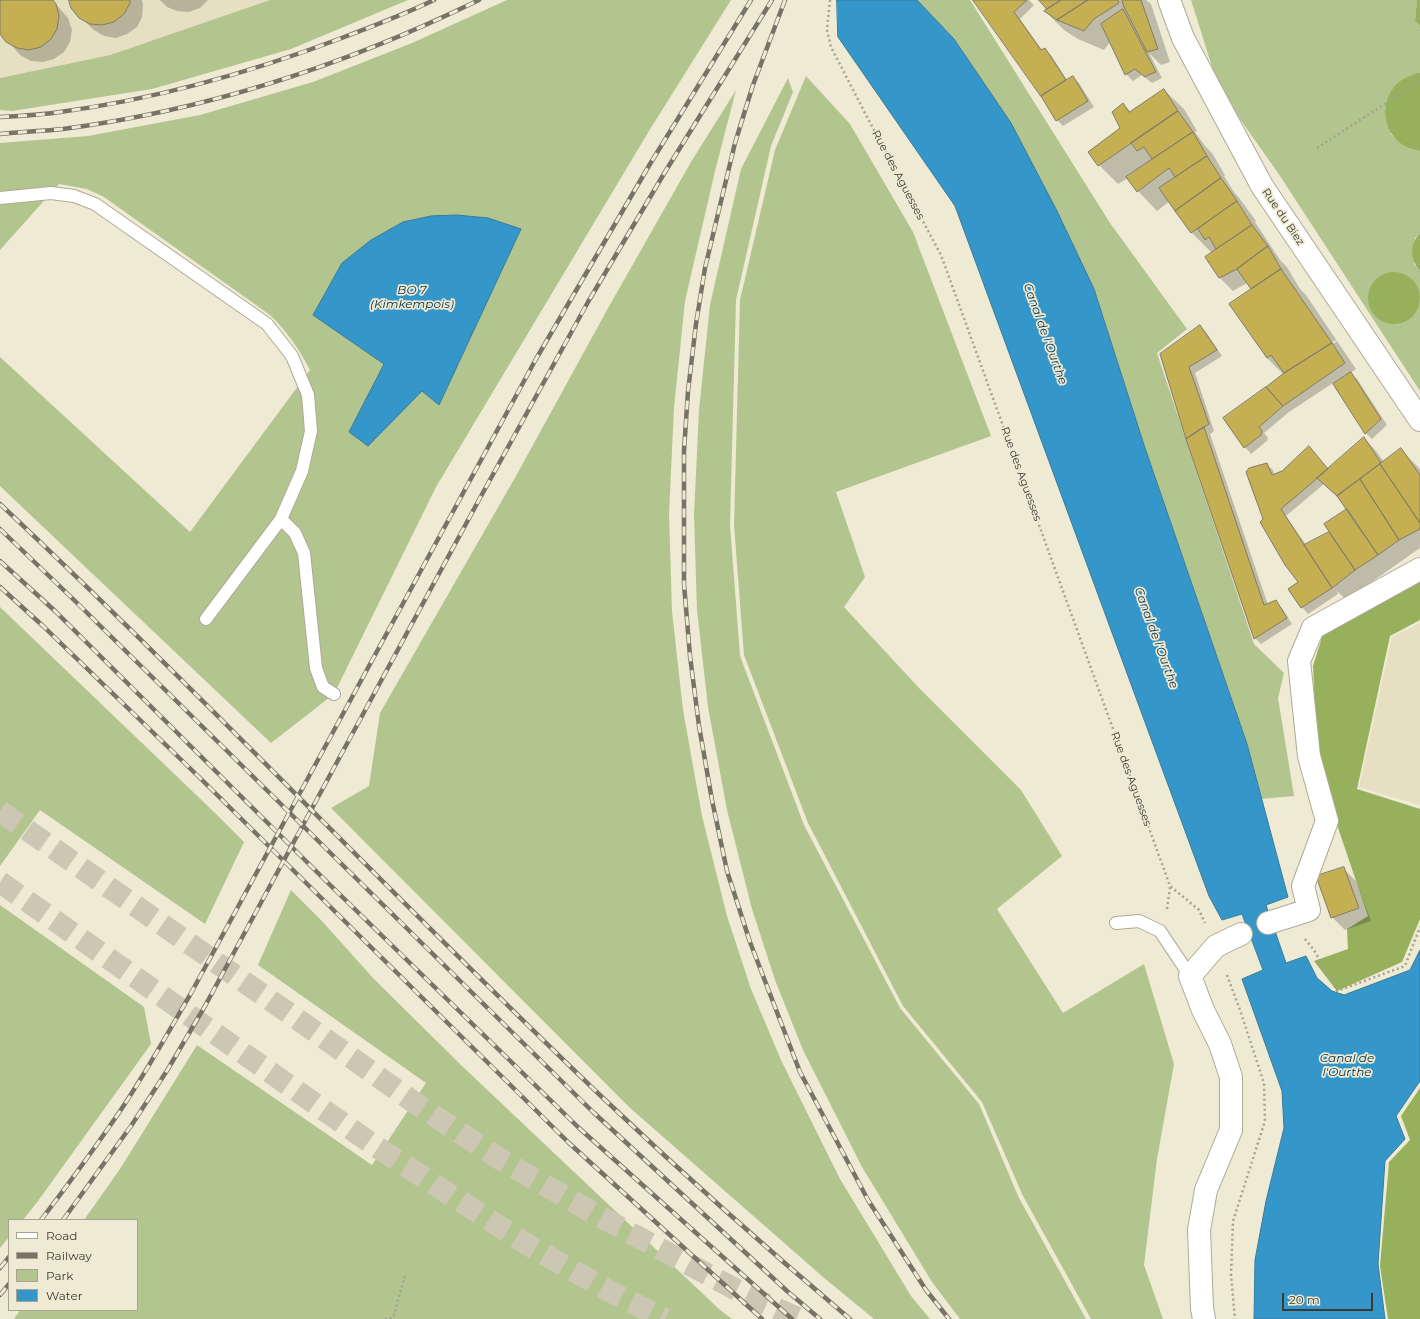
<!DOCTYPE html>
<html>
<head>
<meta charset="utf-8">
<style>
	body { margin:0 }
	#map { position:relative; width:1420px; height:1319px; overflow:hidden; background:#efead4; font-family:Montserrat,sans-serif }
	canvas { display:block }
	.legend { position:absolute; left:8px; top:1219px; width:130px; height:92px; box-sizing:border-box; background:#efead4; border:1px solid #a7a493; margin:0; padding:5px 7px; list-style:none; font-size:12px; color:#3c3a31 }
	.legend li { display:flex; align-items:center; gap:8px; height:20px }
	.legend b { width:20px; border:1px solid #a7a493 }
	.scale { position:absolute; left:1282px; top:1293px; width:91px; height:18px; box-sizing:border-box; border:2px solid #3c3a31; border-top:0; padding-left:5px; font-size:12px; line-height:14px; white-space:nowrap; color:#3c3a31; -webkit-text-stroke:3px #efead4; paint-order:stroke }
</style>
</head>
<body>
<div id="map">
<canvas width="1420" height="1319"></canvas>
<ul class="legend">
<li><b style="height:5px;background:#fff"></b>Road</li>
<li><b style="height:5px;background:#777467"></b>Railway</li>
<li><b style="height:11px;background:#b2c58e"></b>Park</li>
<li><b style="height:11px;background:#3597c9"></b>Water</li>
</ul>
<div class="scale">20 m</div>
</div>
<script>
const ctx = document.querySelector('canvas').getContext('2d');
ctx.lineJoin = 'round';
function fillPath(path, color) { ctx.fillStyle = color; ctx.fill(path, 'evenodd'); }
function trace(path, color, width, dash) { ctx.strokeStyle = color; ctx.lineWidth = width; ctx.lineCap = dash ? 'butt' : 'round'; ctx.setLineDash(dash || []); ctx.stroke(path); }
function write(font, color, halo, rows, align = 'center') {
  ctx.font = font + ' Montserrat,sans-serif'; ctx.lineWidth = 3.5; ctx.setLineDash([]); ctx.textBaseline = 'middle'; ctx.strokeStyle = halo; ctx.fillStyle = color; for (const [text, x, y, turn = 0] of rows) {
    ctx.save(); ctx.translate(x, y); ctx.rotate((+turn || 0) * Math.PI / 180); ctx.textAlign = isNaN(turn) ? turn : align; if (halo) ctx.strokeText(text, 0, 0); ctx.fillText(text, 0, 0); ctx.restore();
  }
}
fillPath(new Path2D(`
	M0,0H270L110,55L0,78Z
	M1420,623V805L1359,787L1392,637Z`), '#e6dfc2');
fillPath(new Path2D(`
	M270,0H408L291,49L152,89L12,111L0,110V78L110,55Z
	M507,0H731L649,131L436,487L334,694L271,743L0,486V357L190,532L310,370C299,349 287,331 270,315L104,197L87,189L59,184L0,250V143L88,136L200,115L313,82L412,43Z
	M917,0H970L1110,223L1187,329L1157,353L1254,644L1284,673L1278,698L1294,796L1260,799L1247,744L1145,448L1094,289L974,70L954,39Z
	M1191,0H1417L1415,21L1420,26V73H1418L1391,134C1400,143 1407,150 1420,151V233L1415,238L1414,264L1420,271V391L1280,176L1219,89ZM1401,274C1414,280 1420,289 1420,303Z
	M806,76L850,124L913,232L991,436L836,492L865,577L844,607L919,688L1021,790L1062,856L997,909L1063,1013L1144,964L1174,1064L1157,1159L1144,1265L1163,1319H1091L1023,1196L982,1102L903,1006L808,823L744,655L734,525L740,300L775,150Z
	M788,78L793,92L771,146L736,300L730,525L740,656L804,825L900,1008L979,1104L1019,1198L1086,1319H960L932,1282L862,1167L803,1050L775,980L752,909L727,810L708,707L697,610L694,515L699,410L710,305L741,169Z
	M736,90L715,171L685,301L674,408L669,514L672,611L683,710L702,816L727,916L751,989L781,1060L840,1179L911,1296L930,1319H874L823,1277L629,1107L331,808L369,786L380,713L516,476L607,310L691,162Z
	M0,607L214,812L244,842L205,924L40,810L0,866Z
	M291,890L321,920L373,978L462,1066L719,1309L732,1319H14L20,1310H137V1220H84L120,1169L197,1045L372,1165L426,1083L258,965Z
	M0,905L144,1007L151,1044L38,1201L23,1220H9V1237L0,1248Z`), '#b2c58e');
fillPath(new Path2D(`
	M1417,0H1420V26L1415,21Z
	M1418,73H1420V151C1389,148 1375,111 1394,87C1399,80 1409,76 1418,73Z
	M1420,233V271C1410,259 1409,245 1420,233Z
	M1368 298a26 26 0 1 1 52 0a26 26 0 1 1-52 0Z
	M1420,582V620L1390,636L1357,789L1420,809V919L1402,962L1337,991L1314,961L1348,949L1347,929L1368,916L1335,819L1317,753L1313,666L1323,634Z
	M1420,1088V1319H1388L1380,1266L1389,1162L1410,1140L1401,1116Z`), '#96b05c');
const water = new Path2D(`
	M837,0H917L954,39L1011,123L1057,211L1094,289L1145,448L1247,744L1288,897L1266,905L1286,963L1306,956L1317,978L1332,991L1344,995L1410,970L1420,950V1081L1396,1116L1405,1139L1385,1161L1378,1264L1385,1319H1254L1255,1260L1266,1201L1284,1128L1282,1091L1242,979L1263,970L1242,914L1222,920L1209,896L955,206L838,37Z
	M457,215L488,218L521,229L439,405L422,391L368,446L349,432L384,364L313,315L342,263L371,240L403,222L431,216Z`);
fillPath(water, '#3597c9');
trace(water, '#377b9b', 1);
fillPath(new Path2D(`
	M3,0H52L68,18L72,30L70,42L64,52L54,59L43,62L31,61L20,55L0,32V4Z
	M70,0H142L143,5L142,17L137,27L127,34L116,38L104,36L94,30L80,17Z
	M160,0H208L200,8L189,12L177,11L167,7Z
	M975,0H1029L1034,5L1020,19L1042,50L1044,49L1051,55L1067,80L1073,77L1079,83L1094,107L1063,126L1057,120L1041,95Z
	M1040,0H1146L1151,4L1170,62L1161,65L1149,53L1162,78L1152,83L1142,75L1133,81L1126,74L1111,41L1104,50L1078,39L1064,30L1045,11L1049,9Z
	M1164,90L1184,109L1197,131L1195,132L1205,146L1212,153L1225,175L1224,176L1234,192L1240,199L1256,221L1255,222L1280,260L1287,267L1300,289L1306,295L1356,369L1350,373L1357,379L1387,425L1372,439L1366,433L1333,383L1289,412L1264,433L1268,438L1267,441L1251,454L1245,447L1225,418L1284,375L1267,358L1231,304L1253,289L1247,283L1233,291L1220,278L1206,257L1212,253L1192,233L1170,201L1157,211L1138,191L1128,178L1118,184L1099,165L1121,129L1123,104L1131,112ZM1336,340L1337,341L1288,372L1286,371Z
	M1200,326L1206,332L1222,356L1195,373L1214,431L1210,434L1268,605L1275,602L1282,608L1292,624L1261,644L1255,638L1161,354Z
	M1364,438L1376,451L1384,462L1401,450L1420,469V548L1346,600L1336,590L1338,594L1308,614L1302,607L1290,589L1299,583L1264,519L1266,464L1273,470L1275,475L1328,469ZM1324,484L1341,500L1348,509L1331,532L1306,545L1286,516Z
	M1343,868L1356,881L1371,921L1345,930L1332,917Z`), '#0003');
const building = new Path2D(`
	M1,0H53L56,4L59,16L57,29L51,39L41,47L29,50L17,48L6,42L0,34V2Z
	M69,0H130V3L124,14L114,22L102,25L90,24L79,18L71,8Z
	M973,0H1027L1014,12L1041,50L1045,48L1066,80L1041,96Z
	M1039,0H1061L1047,9Z
	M1061,0H1088L1057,20L1044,11Z
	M1088,0H1118L1119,3L1094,19L1084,31L1057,20Z
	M1124,0H1141L1158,49L1147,52L1124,7L1122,1Z
	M1123,9L1156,72L1148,75L1145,77L1135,69L1125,75L1101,24Z
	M1073,76L1088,101L1056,121L1041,96Z
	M1164,89L1178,111L1098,166L1088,152L1120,128L1112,112L1123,103L1129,112Z
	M1178,111L1193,132L1152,159L1144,147L1137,151L1131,143Z
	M1193,132L1207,156L1175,177L1169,168L1137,192L1126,177Z
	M1207,156L1221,178L1175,211L1159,188Z
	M1221,178L1237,201L1191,233L1175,211Z
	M1237,201L1252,225L1216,249L1209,237L1205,240L1198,229Z
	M1252,225L1268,246L1237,269L1219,278L1205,257Z
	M1268,246L1281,269L1251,289L1237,269Z
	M1281,269L1332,343L1284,373L1271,355L1267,358L1229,304Z
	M1200,325L1217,350L1189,367L1209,424L1186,439L1160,354Z
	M1332,343L1345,363L1283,406L1266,387L1284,373Z
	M1351,372L1381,419L1365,434L1333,384Z
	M1266,387L1283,406L1259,427L1262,431L1261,435L1244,448L1223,418Z
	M1204,427L1264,605L1276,600L1287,618L1254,639L1186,439Z
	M1364,437L1381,463L1337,496L1317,478Z
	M1309,446L1328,469L1281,509L1332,588L1301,608L1288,589L1298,582L1285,565L1260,522L1263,519L1246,472L1249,468L1267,463L1272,475L1282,471Z
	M1401,448L1420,475V523L1380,464Z
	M1380,464L1420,523V529L1399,540L1360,479Z
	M1360,479L1399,540L1378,555L1337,496Z
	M1347,509L1378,555L1355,570L1324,524Z
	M1329,532L1355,570L1332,588L1304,545Z
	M1344,867L1359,908L1331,918L1316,876Z`);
fillPath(building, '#c4af52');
trace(building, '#807b68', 1);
trace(new Path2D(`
	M0,811L300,1021L415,1103L503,1161L597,1215L748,1296L800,1319
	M0,882L375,1146L528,1245L611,1292L665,1319`), '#cbc7b3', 22, [22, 11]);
const service = new Path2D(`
	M0,198L51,193L74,196L95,204L267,324L292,356L308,395L311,431L302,471L281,519L206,619
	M281,519L295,533L304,553L316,668L323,687L334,694
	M1116,923L1139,921L1160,931L1190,976`);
const minor = new Path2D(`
	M1169,0L1183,38L1262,186L1420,420
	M1268,923L1309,910L1303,886L1327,821L1309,756L1299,661L1313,628L1420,569
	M1204,1319L1202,1308L1199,1230L1206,1190L1231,1130V1077L1220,1044L1203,1010L1190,976L1216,946L1241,934`);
trace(service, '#afaa96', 14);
trace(minor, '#afaa96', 24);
trace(new Path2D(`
	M830,0L827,30L831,47L866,115L941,255L1170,886L1199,910L1205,923
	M1317,148L1420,81
	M1167,909L1170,887
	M1305,939L1314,950L1337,991L1405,966L1420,927
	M1227,975L1240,1010L1264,1083L1265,1121L1233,1221L1231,1275L1235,1319
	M385,1319L393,1318L405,1276`), '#a5a190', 2.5, [2, 3]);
trace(service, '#fff', 12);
trace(minor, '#fff', 22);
const rail = new Path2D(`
	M785,0L753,85L735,143L705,268L696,324L688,391L684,451V584L690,656L699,726L712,800L727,871L750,942L800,1072L868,1200L926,1290L949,1319
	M0,117C20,116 40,115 60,112C156,99 249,73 339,39C371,27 403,15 434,0
	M0,134C21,132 43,131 63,129C208,110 348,64 479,0
	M0,504C206,698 399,903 603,1098C683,1174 766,1248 850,1319
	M0,529L72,598L593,1112L787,1291L820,1319
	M0,561L55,611L327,882L579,1128L792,1319
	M0,587L43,626L200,778L569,1143L762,1319
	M41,1220C67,1186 92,1152 116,1117C143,1078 166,1036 190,995L536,359L650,164L751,0
	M63,1220L131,1126L168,1069L205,1006L480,498L588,302L665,172L772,0
	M0,1268L9,1257
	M0,1295L9,1284`);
trace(rail, '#777467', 4.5);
trace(rail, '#efead4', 3, [9]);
write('11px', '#3c3a31', '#efead4', [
	["Rue des Aguesses",898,175,62],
	["Rue du Biez",1283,217,56],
	["Rue des Aguesses",1021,474,70],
	["Rue des Aguesses",1131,779,70]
]);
write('italic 12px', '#022e42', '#efead4', [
	["BO 7",412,290],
	["(Kimkempois)",412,304],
	["Canal de l'Ourthe",1045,334,70],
	["Canal de l'Ourthe",1156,638,70],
	["Canal de",1347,1058],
	["l'Ourthe",1347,1072]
]);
</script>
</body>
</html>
